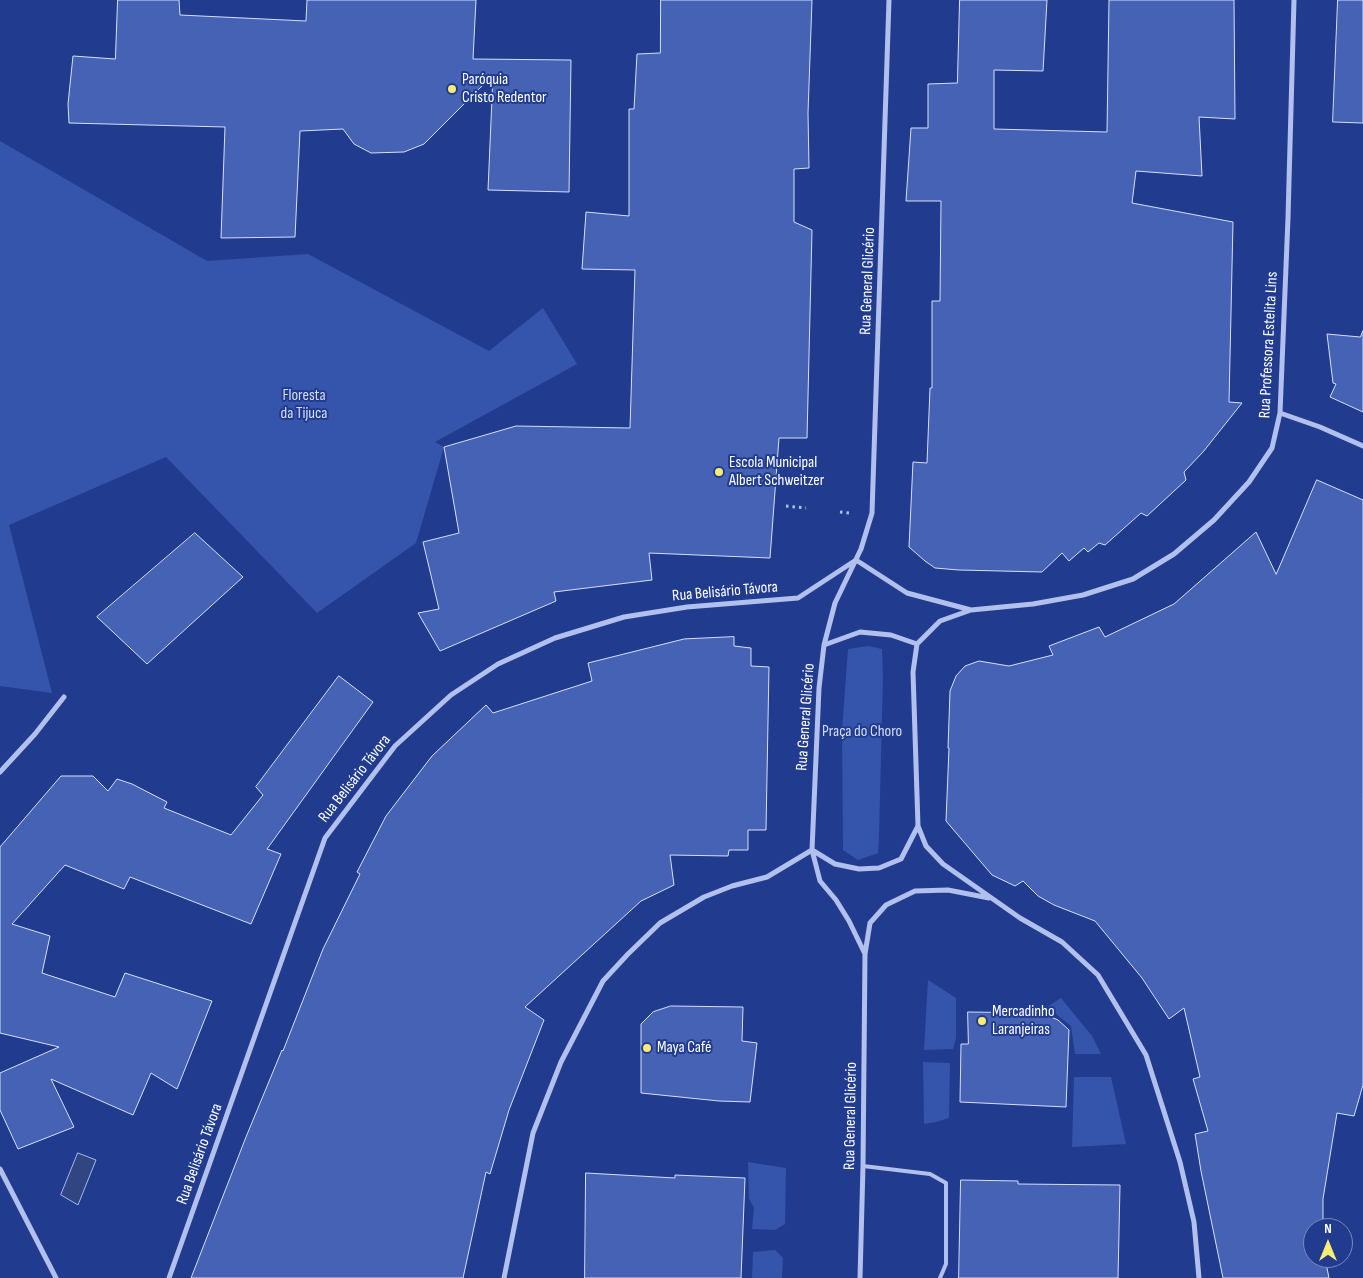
<!DOCTYPE html>
<html>
<head>
<meta charset="utf-8">
<style>
	body { margin:0 }
	#map { position:relative; width:1363px; height:1278px; overflow:hidden; background:#213c8f; font-family:"Sofia Sans Condensed",sans-serif }
	canvas { display:block }
	.north { position:absolute; left:1303px; top:1218px; width:50px; height:50px; box-sizing:border-box; background:#213c8f; border:1px solid #7a8abc; border-radius:50%; rotate:0deg; font-size:14px; font-weight:700; line-height:20px; text-align:center; color:#fff }
	.north::after { content:''; display:block; margin:auto; width:18px; height:22px; background:#f9ec72; clip-path:polygon(50% 0,100% 100%,50% 72%,0 100%) }
</style>
</head>
<body>
<div id="map">
<canvas width="1363" height="1278"></canvas>
<div class="north">N</div>
</div>
<script>
const ctx = document.querySelector('canvas').getContext('2d');
ctx.lineJoin = 'round';
function fillPath(path, color) { ctx.fillStyle = color; ctx.fill(path, 'evenodd'); }
function trace(path, color, width, dash) { ctx.strokeStyle = color; ctx.lineWidth = width; ctx.lineCap = dash ? 'butt' : 'round'; ctx.setLineDash(dash || []); ctx.stroke(path); }
function write(font, color, halo, rows, align = 'center') {
  ctx.font = font + ' "Sofia Sans Condensed",sans-serif'; ctx.lineWidth = 4; ctx.setLineDash([]); ctx.textBaseline = 'middle'; ctx.strokeStyle = halo; ctx.fillStyle = color; for (const [text, x, y, turn = 0] of rows) {
    ctx.save(); ctx.translate(x, y); ctx.rotate((+turn || 0) * Math.PI / 180); ctx.textAlign = isNaN(turn) ? turn : align; if (halo) ctx.strokeText(text, 0, 0); ctx.fillText(text, 0, 0); ctx.restore();
  }
}
fillPath(new Path2D(`
	M0,141L207,261L308,254L489,351L543,308L577,364L435,442L444,447L416,543L317,613L166,457L9,525L52,693L0,686Z
	M869,646L882,649L883,677L879,837L878,853L858,860L843,850L842,730L848,649Z
	M928,980L956,998V1038L953,1049L924,1050Z
	M1061,998L1092,1036L1101,1054H1075L1071,1026L1047,1007Z
	M923,1062L950,1063L949,1118L936,1122L924,1124Z
	M1074,1077H1111L1126,1144L1072,1147Z
	M748,1162L786,1168L785,1224L775,1230L752,1229L754,1208L749,1199Z
	M775,1250L783,1258L782,1278H752L753,1252Z`), '#3554ac');
const water = new Path2D(`
	M78,1153L96,1160L78,1205L61,1195Z`);
fillPath(water, '#324583');
trace(water, '#a5b8ee', 1);
const building = new Path2D(`
	M118,0H179L180,15L306,21L307,0H476L473,59L571,60L569,192L488,190L493,75L424,144L404,152L371,153L354,144L343,129L300,131L295,237L221,238L225,127L69,123L68,104L73,56L115,59Z
	M661,0H812L808,113L809,168L794,169V222L812,230L807,438H779L770,558L649,553L652,580L554,592L556,601L440,651L418,613L439,609L423,542L459,533L444,447L516,426L630,428L635,270L582,269L586,212L629,216V109H634L637,54L660,53Z
	M960,0H1047L1043,71L994,70V129L1107,132L1109,0H1234L1235,119L1199,117L1202,176L1136,171L1132,203L1233,222L1229,402L1242,403L1203,452L1184,472L1186,480L1147,516L1141,513L1105,545L1099,543L1088,552L1084,548L1069,561L1062,553L1042,572L959,570L935,568L925,561L909,547L913,462L927,463L930,388H932V301H940L941,201H906L911,128H928V84L957,83Z
	M1338,0H1363V123L1333,122Z
	M1363,331V412L1330,397L1336,384L1333,383L1327,334L1360,337Z
	M1317,480L1363,500V1085L1354,1116L1337,1113L1323,1199V1228H1313V1258H1325L1329,1278H1223L1201,1171L1195,1134L1208,1131L1193,1079L1200,1077L1184,1008L1169,1019L1142,978L1095,921L1054,905L1038,896L1023,881L1015,886L992,875L946,821L949,748H948L950,691L956,676L965,666L979,661L1009,666L1053,655L1049,646L1099,627L1105,637L1174,604L1256,532L1276,574Z
	M195,533L243,577L147,664L97,617Z
	M734,637V646L751,648V666L769,667L766,830H748V850H729L728,856L670,855L674,885L641,901L525,1007L544,1020L509,1110L490,1174L486,1172L463,1278H191L246,1137L282,1050L283,1051L323,949L360,874L357,872L386,816L432,756L486,705L493,713L592,681L588,663L684,639Z
	M339,676L373,702L267,849L281,854L251,924L130,877L124,889L65,865L12,924L50,936L42,973L115,997L125,973L212,1001L177,1089L151,1073L133,1115L51,1079L74,1127L18,1149L0,1110V1073L59,1047L0,1033V847L61,776H93L108,791L117,779L132,784L167,802L164,808L231,835L263,795L256,787Z
	M671,1006L743,1007L742,1041L757,1043L750,1102L719,1101L641,1093V1024L653,1012Z
	M968,1012L1042,1013L1058,1020L1069,1030L1066,1107L960,1102L961,1044H968Z
	M586,1173L675,1178V1175L745,1178L741,1278H585Z
	M961,1180L1018,1181V1184L1120,1185L1118,1278H959Z`);
fillPath(building, '#4662b4');
trace(building, '#d6dff9', 1);
trace(new Path2D(`
	M786,506L806,508
	M840,512L849,513`), '#b1c0ec', 3, [2.5, 4]);
trace(new Path2D(`
	M863,1166L930,1174L946,1183V1264L940,1278`), '#b1c0ec', 4);
trace(new Path2D(`
	M1280,413L1320,427L1363,446
	M917,644L940,621L971,610L1033,604L1083,595L1133,579L1174,554L1214,520L1249,482L1272,448L1280,413L1288,218L1294,0
	M824,645L860,632L891,635L917,644
	M0,772L35,734L64,697
	M918,826L926,846L943,864L1020,918L1062,942L1098,975L1146,1055L1180,1162L1194,1222L1199,1278
	M812,850L835,864L859,869L879,868L901,859L918,826L913,672L917,644
	M865,954L849,921L836,900L820,881L812,850L819,688L824,645L835,603L861,549L872,513L889,0
	M0,1169L56,1278
	M169,1278L325,838L395,746L451,695L498,664L555,638L624,617L687,607L798,598L856,560L907,593L971,610
	M504,1278L533,1133L561,1062L603,981L628,954L660,923L704,897L732,886L767,877L812,850
	M860,1278L863,1166L865,954L870,923L886,905L915,891L948,890L989,898`), '#b1c0ec', 5);
for (const [x, y, r, color] of [
	[452,89,5,"#f9ec72"],
	[719,472,5,"#f9ec72"],
	[982,1021,5,"#f9ec72"],
	[647,1048,5,"#f9ec72"]
]) { const dot = new Path2D(); dot.arc(x, y, r, 0, 2 * Math.PI); ctx.fillStyle = color; ctx.fill(dot); trace(dot, '#213c8f', 2); }
write('16px', '#fff', '#213c8f', [
	["Paróquia",462,80],
	["Cristo Redentor",462,98],
	["Escola Municipal",729,463],
	["Albert Schweitzer",729,481],
	["Mercadinho",992,1012],
	["Laranjeiras",992,1030],
	["Maya Café",657,1048]
], 'left');
write('16px', '#fff', '#213c8f', [
	["Rua General Glicério",868,281,-88],
	["Rua Professora Estelita Lins",1269,345,-87],
	["Rua Belisário Távora",725,592,-5],
	["Rua General Glicério",806,717,-86],
	["Rua Belisário Távora",355,779,-52],
	["Rua General Glicério",851,1116,-89],
	["Rua Belisário Távora",200,1154,-70]
]);
write('16px', '#d6dff9', '#213c8f', [
	["Floresta",304,396],
	["da Tijuca",304,414],
	["Praça do Choro",862,732]
]);
</script>
</body>
</html>
